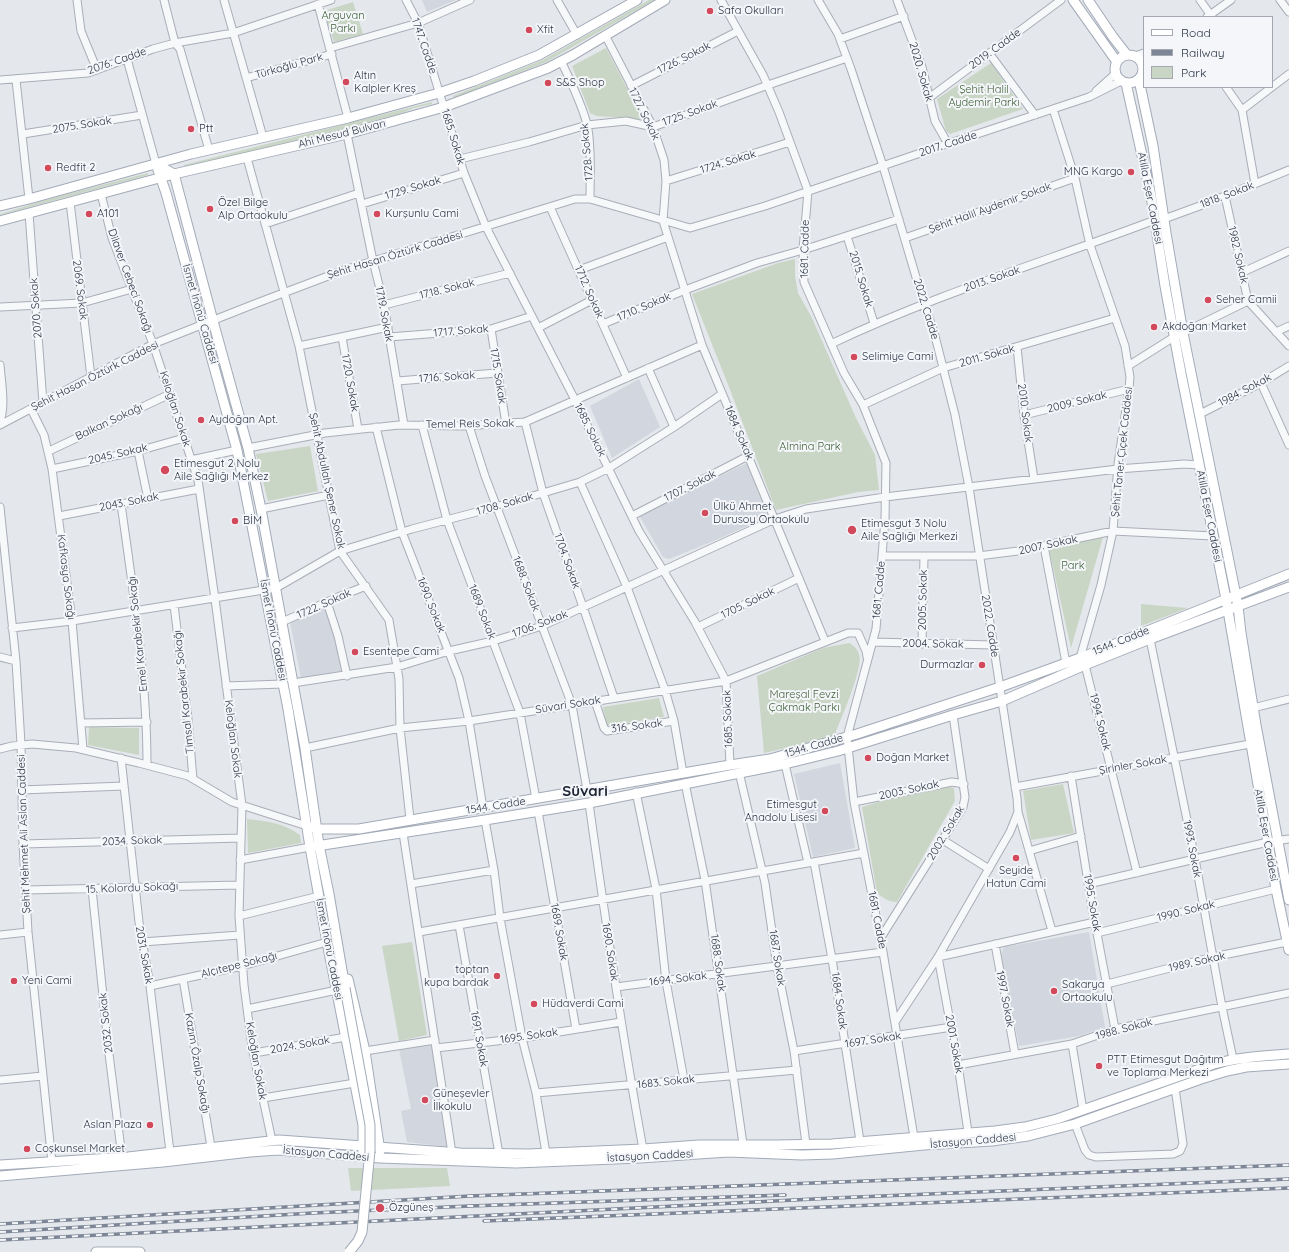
<!DOCTYPE html>
<html>
<head>
<meta charset="utf-8">
<style>
	body { margin:0 }
	#map { position:relative; width:1289px; height:1252px; overflow:hidden; background:#e4e7ec; font-family:Quicksand,sans-serif }
	canvas { display:block }
	.legend { position:absolute; left:1143px; top:16px; width:130px; height:72px; box-sizing:border-box; background:#f4f6f9; border:1px solid #a4a8b1; margin:0; padding:5px 7px; list-style:none; font-size:12px; color:#2b3445 }
	.legend li { display:flex; align-items:center; gap:8px; height:20px }
	.legend b { width:20px; border:1px solid #a4a8b1 }
</style>
</head>
<body>
<div id="map">
<canvas width="1289" height="1252"></canvas>
<ul class="legend">
<li><b style="height:5px;background:#fff"></b>Road</li>
<li><b style="height:5px;background:#7d8696"></b>Railway</li>
<li><b style="height:11px;background:#c9d6c5"></b>Park</li>
</ul>
</div>
<script>
const ctx = document.querySelector('canvas').getContext('2d');
ctx.lineJoin = 'round';
function fillPath(path, color) { ctx.fillStyle = color; ctx.fill(path, 'evenodd'); }
function trace(path, color, width, dash) { ctx.strokeStyle = color; ctx.lineWidth = width; ctx.lineCap = dash ? 'butt' : 'round'; ctx.setLineDash(dash || []); ctx.stroke(path); }
function write(font, color, halo, rows, align = 'center') {
  ctx.font = font + ' Quicksand,sans-serif'; ctx.lineWidth = 4; ctx.setLineDash([]); ctx.textBaseline = 'middle'; ctx.strokeStyle = halo; ctx.fillStyle = color; for (const [text, x, y, turn = 0] of rows) {
    ctx.save(); ctx.translate(x, y); ctx.rotate((+turn || 0) * Math.PI / 180); ctx.textAlign = isNaN(turn) ? turn : align; if (halo) ctx.strokeText(text, 0, 0); ctx.fillText(text, 0, 0); ctx.restore();
  }
}
fillPath(new Path2D(`
	M422,0H456L427,12Z
	M639,379L660,427L612,458L590,406Z
	M747,463L766,511L765,518L716,540L669,559L663,557L639,515Z
	M324,608L334,633L342,671L301,678L290,622Z
	M840,763L855,848L813,857L794,774Z
	M1089,932L1105,1027L1079,1036L1019,1046L1001,955L1004,947Z
	M432,1044L439,1092L449,1147L407,1142L401,1111L411,1109L399,1049Z`), '#d2d6de');
fillPath(new Path2D(`
	M649,0H655L546,62L454,98L453,96L543,60Z
	M353,2L363,34L334,42L324,11Z
	M606,48L643,119L597,116L590,113L572,66Z
	M991,63L1023,109L950,134L946,131L937,99Z
	M432,102V104L414,108L402,113L321,135L184,167V165Z
	M148,173V175L0,215V214L56,197Z
	M795,259V276L798,293L811,316L856,418L875,455L879,490L858,492L776,510L729,387L692,294L778,263Z
	M310,446L318,491L268,501L256,454Z
	M1103,537L1071,648L1049,549Z
	M1141,604L1188,608L1141,626Z
	M849,643C854,646 857,648 859,654C864,668 840,720 834,737L764,753L757,676L823,648Z
	M659,698L664,717L607,726L603,707Z
	M89,727L139,728V755L88,745Z
	M1063,784L1074,833L1031,840L1023,791Z
	M949,787L954,788L955,801L897,902C889,902 883,898 877,893L862,807L885,800Z
	M247,819C266,821 284,823 300,835L301,843L248,853Z
	M412,942L427,1035L399,1041L382,946Z
	M348,1168H447L450,1186L351,1191Z`), '#c9d6c5');
const minor = new Path2D(`
	M77,0L81,31L97,70
	M164,0L175,43L180,49L209,150
	M224,0L263,137
	M406,0L418,23L464,173L486,227L574,398L639,531L695,622L726,681L730,765
	M557,0L577,35
	M721,0L763,75L779,112L808,191L803,250L804,282L844,373L863,405L886,463L885,519L876,629L847,737L854,802L883,952L914,1137
	M818,0L838,34L851,69L883,166L924,304L934,332L955,415L969,487L1017,798L1018,812L1010,832L938,957L895,1022
	M897,0L922,67L935,121L948,144
	M1200,0L1212,17
	M1280,0L1289,12
	M318,4L348,118
	M1207,17L1231,0
	M605,35L653,127L664,160L666,181L663,221L702,345L825,641
	M840,39L904,16
	M330,48L418,23L470,0
	M989,53L1035,115
	M1135,56L1144,53
	M127,59L156,164
	M561,61C571,82 581,102 587,124C592,146 590,176 590,199
	M1143,71H1144
	M246,78L332,54
	M0,80L88,73L153,49L175,43L233,33L331,0
	M16,80L29,199
	M631,86L738,31
	M1226,87L1242,110L1255,184
	M1272,87L1289,74
	M1096,91L1115,74
	M929,98L1061,0
	M1053,109L1075,178L1090,245L1125,346L1130,377L1129,389L1118,464L1113,531L1101,585L1080,658
	M1242,110L1272,87
	M23,134L142,115
	M347,134L373,261L384,305L404,425
	M247,158L299,346L340,551L389,620L399,679L400,728L410,819
	M460,159L529,142L587,125L626,121L653,127L768,85L847,58
	M666,181L790,142
	M101,194L112,238L153,344L198,480L215,599L242,805L239,916L244,985L252,1047L272,1141
	M1225,196L1248,301L1289,346
	M70,202L91,377
	M362,204L464,173
	M550,207L627,378
	M29,213L43,403
	M1164,219L1205,204L1289,170
	M265,224L359,193
	M847,236L874,323
	M905,238L1075,178
	M579,270L668,237
	M1243,272L1289,251
	M384,305L510,273
	M0,307L82,303L132,289
	M603,324L685,290L757,263L803,250L899,219
	M538,328L592,300
	M491,329L506,424
	M1276,332L1289,326
	M342,337L358,429
	M389,337L491,329L532,316
	M831,344C936,294 1047,261 1155,220
	M299,346L388,327
	M1017,347L1024,415L1034,479
	M0,365C1,378 6,409 0,420
	M1128,366L1174,337L1248,301
	M648,368L674,427
	M397,381L497,373
	M1261,383L1289,445
	M863,405L943,368L1115,318
	M31,409L44,435L52,469L72,621L83,749
	M1200,414L1261,383L1289,366
	M1024,415L1129,389
	M525,422L543,493L583,607L614,698
	M0,425L153,344L257,303L344,270L575,199H590L690,228L765,206L938,147L1089,97L1121,81
	M422,425L447,520L520,713L536,799
	M469,426L485,476L572,705L587,790
	M376,427L402,532L459,678L469,721L483,808
	M248,448L325,433L399,425L462,426L525,422L702,345
	M49,451L170,394
	M138,451L148,499
	M191,460L237,450
	M52,469L138,451L184,438
	M580,482L627,587L665,690L674,721L683,773
	M121,504C133,590 147,677 147,765
	M0,507L16,661L21,744L23,844L28,932L52,1162
	M261,509L329,495
	M59,516L199,489
	M632,516L748,456
	M1044,546L1066,663
	M882,556H978L1018,551L1113,531L1213,536
	M327,602L338,636L347,676
	M174,605L188,719L193,779
	M282,622L338,597L366,586
	M698,627L799,578
	M12,628L72,621L276,588L340,551L412,529L492,508L580,482L609,468L674,427L722,394
	M1150,639L1195,859L1222,1007L1233,1059
	M873,642L993,645
	M922,644L924,557
	M0,657L16,661
	M1085,665L1137,873
	M293,683L397,667L449,651L493,641L542,626L775,519L806,509L885,497L1118,469L1184,464L1199,465
	M226,686L283,684
	M595,701L604,728L607,731L674,721
	M1253,708L1289,699
	M82,723L147,722
	M305,748L400,728L469,721L726,681L848,633H858L866,651L867,657
	M0,749L12,746L32,744L76,748L139,763L188,776L232,802L307,826
	M121,758L139,922L150,986L170,1152
	M785,764L808,863
	M739,772L765,883L777,966L794,1051L806,1144
	M1071,776L1092,907L1115,1029
	M685,783L705,880L743,1144
	M1015,787L1250,744
	M21,790L124,786
	M636,792L656,889L666,981L684,1080
	M854,802L952,782L964,784
	M589,803C605,918 622,1034 643,1149
	M538,811L576,1029
	M1018,812L1052,931
	M485,820L494,870L500,918L522,1038L536,1093L546,1153
	M403,833L452,1153
	M943,840L989,869
	M23,844L241,838
	M1029,851L1081,836
	M240,860L310,847
	M814,862L832,959L860,1141
	M411,884L494,870
	M1088,884L1268,842L1289,839
	M92,889L109,1054L122,1157
	M26,890L239,885
	M239,916L319,896
	M459,925L499,1154
	M419,932L864,853
	M1097,933L1276,889
	M0,935L28,932
	M880,939L963,807L965,797L953,715
	M142,942L240,935
	M995,944L1015,1054
	M183,979L211,1147
	M1107,984L1213,957L1287,942
	M150,986L242,966L327,942
	M616,987L883,952
	M247,1009L337,990
	M1072,1044L1083,1110
	M436,1048L522,1038L621,1022
	M365,1051L435,1040
	M794,1051L952,1027
	M254,1053L346,1037
	M958,1065L1072,1044L1115,1029L1289,993
	M0,1080L43,1076
	M536,1093L797,1070
	M263,1098L355,1083
	M1075,1124L1085,1150L1089,1155L1096,1157L1173,1154L1180,1151L1183,1144L1175,1088
	M968,1132L958,1065L938,957L1095,922`);
const major = new Path2D(`
	M1073,0L1117,62
	M1088,0L1113,37L1127,55
	M1115 69a14 14 0 1 1 28 0a14 14 0 1 1-28 0Z
	M1139,80L1153,146L1166,233L1183,333L1238,606L1241,633L1256,725L1289,900
	M1126,83L1151,196L1165,286L1181,373L1226,599L1276,889L1289,950
	M156,164L166,193L237,450L288,709L310,847L327,942L363,1125V1151
	M156,164L174,174L213,321L248,448L261,509L293,683L305,748L319,845L329,894L345,988
	M0,206L29,199L191,154L348,118L439,93L474,81L539,55L637,0
	M0,221L174,174L347,134L444,107L548,68L573,55L665,0
	M307,826L317,829H359L730,765L770,759L857,734L1000,687L1080,658L1289,574
	M310,847L485,820L589,803L785,764L838,751L953,715L1002,701L1085,665L1150,639L1289,587
	M348,979L365,1051L380,1151
	M0,1165L128,1157L279,1140L461,1153L528,1154L643,1149L699,1145H776L832,1144L995,1131L1025,1127L1057,1119L1214,1064C1239,1057 1263,1056 1289,1054
	M0,1176L163,1162L250,1152L278,1150L380,1158L516,1163L640,1158L728,1152L802,1155L833,1154L924,1145L992,1141L1028,1136L1075,1124L1201,1079L1227,1071L1246,1067L1289,1064
	M96,1252H140`);
trace(minor, '#a9aeb7', 9);
trace(major, '#a3abb8', 11);
trace(minor, '#f7f8fa', 7);
trace(major, '#fff', 9);
const rail = new Path2D(`
	M484,1221L1289,1188
	M0,1224L470,1196L1289,1165
	M0,1232L313,1213L470,1206L785,1195
	M0,1240L834,1198L1289,1179`);
trace(rail, '#7d8696', 3.5);
trace(rail, '#f4f6f9', 2, [6]);
const majorBridge = new Path2D(`
	M345,988L370,1125V1151L362,1232L358,1241L349,1252`);
trace(majorBridge, '#a3abb8', 11, []);
trace(majorBridge, '#fff', 9);
for (const [x, y, r, color] of [
	[710,11,4,"#d1495b"],
	[529,30,4,"#d1495b"],
	[346,82,4,"#d1495b"],
	[548,83,4,"#d1495b"],
	[191,129,4,"#d1495b"],
	[48,168,4,"#d1495b"],
	[1131,172,4,"#d1495b"],
	[210,209,4,"#d1495b"],
	[89,214,4,"#d1495b"],
	[377,214,4,"#d1495b"],
	[1208,300,4,"#d1495b"],
	[1154,327,4,"#d1495b"],
	[854,357,4,"#d1495b"],
	[201,420,4,"#d1495b"],
	[165,470,5,"#d1495b"],
	[705,513,4,"#d1495b"],
	[235,521,4,"#d1495b"],
	[852,530,5,"#d1495b"],
	[355,652,4,"#d1495b"],
	[982,665,4,"#d1495b"],
	[868,758,4,"#d1495b"],
	[825,811,4,"#d1495b"],
	[1016,858,4,"#d1495b"],
	[497,976,4,"#d1495b"],
	[14,981,4,"#d1495b"],
	[1054,991,4,"#d1495b"],
	[534,1004,4,"#d1495b"],
	[1099,1066,4,"#d1495b"],
	[425,1100,4,"#d1495b"],
	[150,1125,4,"#d1495b"],
	[27,1149,4,"#d1495b"],
	[380,1208,5,"#d1495b"]
]) { const dot = new Path2D(); dot.arc(x, y, r, 0, 2 * Math.PI); ctx.fillStyle = color; ctx.fill(dot); trace(dot, '#f4f6f9', 1.5); }
write('11px', '#2b3445', '#f4f6f9', [
	["Safa Okulları",718,11],
	["Xfit",537,30],
	["Altın",354,76],
	["Kalpler Kreş",354,89],
	["S&S Shop",556,83],
	["Ptt",199,129],
	["Redfit 2",56,168],
	["MNG Kargo",1123,172,"right"],
	["Özel Bilge",218,203],
	["Alp Ortaokulu",218,216],
	["A101",97,214],
	["Kurşunlu Cami",385,214],
	["Seher Camii",1216,300],
	["Akdoğan Market",1162,327],
	["Selimiye Cami",862,357],
	["Aydoğan Apt.",209,420],
	["Etimesgut 2 Nolu",174,464],
	["Aile Sağlığı Merkez",174,477],
	["Ülkü Ahmet",713,507],
	["Durusoy Ortaokulu",713,520],
	["BİM",243,521],
	["Etimesgut 3 Nolu",861,524],
	["Aile Sağlığı Merkezi",861,537],
	["Esentepe Cami",363,652],
	["Durmazlar",974,665,"right"],
	["Doğan Market",876,758],
	["Etimesgut",817,805,"right"],
	["Anadolu Lisesi",817,818,"right"],
	["Seyide",1016,871,"center"],
	["Hatun Cami",1016,884,"center"],
	["toptan",489,970,"right"],
	["kupa bardak",489,983,"right"],
	["Yeni Cami",22,981],
	["Sakarya",1062,985],
	["Ortaokulu",1062,998],
	["Hüdaverdi Cami",542,1004],
	["PTT Etimesgut Dağıtım",1107,1060],
	["ve Toplama Merkezi",1107,1073],
	["Güneşevler",433,1094],
	["İlkokulu",433,1107],
	["Aslan Plaza",142,1125,"right"],
	["Coşkunsel Market",35,1149],
	["Özgüneş",389,1208]
], 'left');
write('11px', '#3f6138', '#f4f6f9', [
	["Arguvan",343,16],
	["Parkı",343,29],
	["Şehit Halil",984,90],
	["Aydemir Parkı",984,103],
	["Almina Park",810,447],
	["Park",1073,566],
	["Mareşal Fevzi",804,695],
	["Çakmak Parkı",804,708]
]);
write('11px', '#2b3445', '#f4f6f9', [
	["1747. Cadde",424,46,71],
	["2019. Cadde",995,49,-36],
	["1726. Sokak",684,58,-27],
	["2076. Cadde",117,61,-19],
	["Türkoğlu Park",289,66,-16],
	["2020. Sokak",921,72,74],
	["1725. Sokak",690,113,-20],
	["1727. Sokak",644,114,64],
	["2075. Sokak",82,125,-9],
	["Ahi Mesud Bulvarı",342,134,-14],
	["1685. Sokak",453,137,73],
	["2017. Cadde",948,144,-18],
	["1728. Sokak",587,152,-95],
	["1724. Sokak",728,162,-17],
	["1729. Sokak",413,188,-17],
	["1818. Sokak",1227,195,-21],
	["Atilla Eşer Caddesi",1150,198,79],
	["Şehit Halil Aydemir Sokak",990,208,-20],
	["1681. Cadde",805,249,-89],
	["Şehit Hasan Öztürk Caddesi",395,255,-17],
	["1982. Sokak",1238,255,77],
	["2015. Sokak",861,279,73],
	["2013. Sokak",992,279,-19],
	["Dilaver Cebeci Sokağı",130,281,70],
	["1718. Sokak",447,289,-14],
	["2069. Sokak",80,290,83],
	["1712. Sokak",589,292,66],
	["1710. Sokak",644,307,-23],
	["2070. Sokak",36,308,-94],
	["2022. Cadde",926,309,73],
	["İsmet İnönü Caddesi",200,314,74],
	["1719. Sokak",384,314,79],
	["1717. Sokak",461,331,-5],
	["2011. Sokak",987,356,-16],
	["Şehit Hasan Öztürk Caddesi",95,376,-27],
	["1715. Sokak",498,376,81],
	["1716. Sokak",447,377,-4],
	["1720. Sokak",350,383,80],
	["1984. Sokak",1245,390,-28],
	["2009. Sokak",1077,402,-14],
	["Keloğlan Sokak",175,409,72],
	["2010. Sokak",1025,413,83],
	["Balkan Sokağı",109,422,-25],
	["Temel Reis Sokak",470,424,-1],
	["1685. Sokak",590,430,64],
	["1684. Sokak",739,433,67],
	["Şehit Taner Çiçek Caddesi",1122,452,-84],
	["2045. Sokak",118,454,-13],
	["Şehit Abdullah Şener Sokak",327,481,78],
	["1707. Sokak",690,486,-27],
	["2043. Sokak",129,502,-11],
	["1708. Sokak",505,504,-16],
	["Atilla Eşer Caddesi",1209,516,79],
	["2007. Sokak",1048,545,-12],
	["1704. Sokak",567,561,70],
	["Kafkasya Sokağı",66,577,83],
	["1688. Sokak",526,584,69],
	["1681. Cadde",879,590,-85],
	["2005. Sokak",923,600,-89],
	["1705. Sokak",748,603,-26],
	["1722. Sokak",324,604,-24],
	["1690. Sokak",431,605,68],
	["1689. Sokak",482,612,69],
	["1706. Sokak",540,624,-21],
	["2022. Cadde",990,626,81],
	["İsmet İnönü Caddesi",273,630,79],
	["Emel Karabekir Sokağı",138,634,-96],
	["1544. Cadde",1121,641,-22],
	["2004. Sokak",933,644,1],
	["Timsal Karabekir Sokağı",184,692,-96],
	["Süvari Sokak",568,705,-9],
	["1685. Sokak",728,719,-92],
	["1994. Sokak",1100,722,76],
	["316. Sokak",637,726,-7],
	["Keloğlan Sokak",233,739,83],
	["1544. Cadde",814,746,-16],
	["Şirinler Sokak",1133,765,-10],
	["2003. Sokak",909,790,-12],
	["1544. Cadde",496,806,-9],
	["2002. Sokak",946,833,-59],
	["Şehit Mehmet Ali Aslan Caddesi",24,834,-92],
	["Atilla Eşer Caddesi",1266,835,80],
	["2034. Sokak",132,841,-2],
	["1993. Sokak",1192,849,79],
	["15. Kolordu Sokağı",132,888,-2],
	["1995. Sokak",1092,903,80],
	["1990. Sokak",1186,911,-14],
	["1681. Cadde",877,920,79],
	["1689. Sokak",559,932,80],
	["İsmet İnönü Caddesi",329,949,79],
	["1690. Sokak",610,952,81],
	["2031. Sokak",144,955,80],
	["1687. Sokak",777,958,81],
	["1989. Sokak",1197,962,-13],
	["1688. Sokak",718,963,82],
	["Alçıtepe Sokağı",239,965,-14],
	["1694. Sokak",678,979,-7],
	["1997. Sokak",1005,999,79],
	["1684. Sokak",839,1001,82],
	["2032. Sokak",106,1023,-96],
	["1988. Sokak",1124,1029,-15],
	["1695. Sokak",529,1036,-8],
	["1691. Sokak",479,1039,80],
	["1697. Sokak",873,1040,-9],
	["2001. Sokak",954,1044,80],
	["2024. Sokak",300,1045,-10],
	["Keloğlan Sokak",256,1061,80],
	["Kazım Özalp Sokağı",197,1063,80],
	["1683. Sokak",666,1082,-6],
	["İstasyon Caddesi",973,1141,-5],
	["İstasyon Caddesi",326,1154,5],
	["İstasyon Caddesi",650,1156,-3]
]);
write('bold 15px', '#1d2536', '#f4f6f9', [
	["Süvari",585,791]
]);
</script>
</body>
</html>
